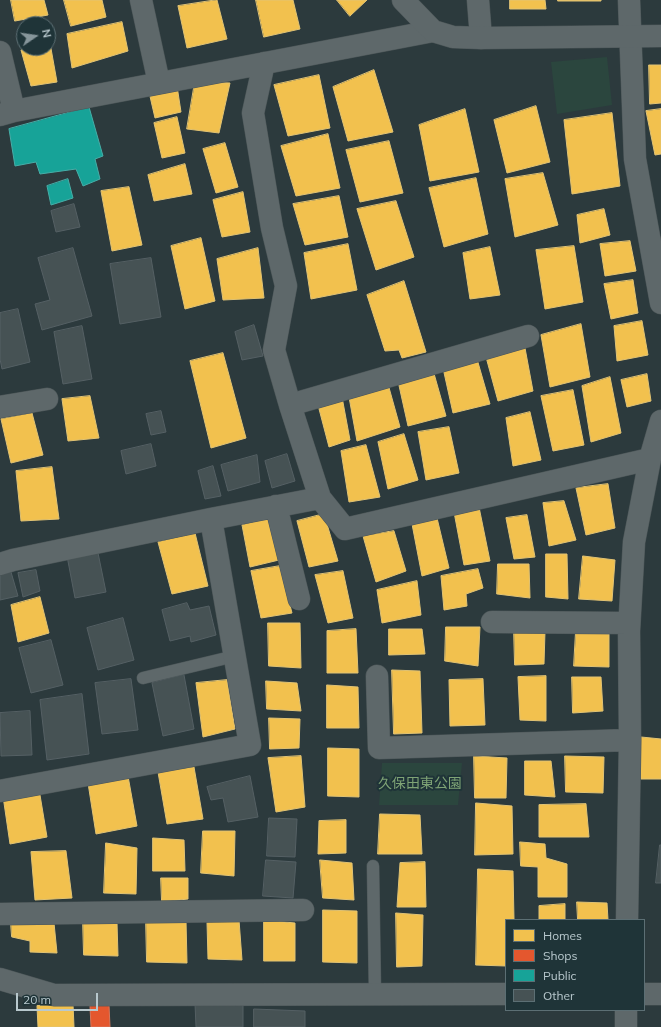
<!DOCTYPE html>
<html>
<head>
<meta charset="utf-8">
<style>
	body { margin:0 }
	#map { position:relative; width:661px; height:1027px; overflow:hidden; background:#2c3a3d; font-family:Mulish,sans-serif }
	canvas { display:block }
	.legend { position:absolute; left:505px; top:919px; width:140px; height:92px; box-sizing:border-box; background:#1f3438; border:1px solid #5c6f74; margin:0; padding:5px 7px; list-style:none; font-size:12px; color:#b8c8cd }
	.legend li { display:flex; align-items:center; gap:8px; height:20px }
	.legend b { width:20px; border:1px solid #5c6f74 }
	.north { position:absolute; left:16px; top:16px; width:40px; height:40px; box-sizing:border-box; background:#1f3438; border:1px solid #5c6f74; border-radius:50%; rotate:77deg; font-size:11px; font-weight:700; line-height:16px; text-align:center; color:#b8c8cd }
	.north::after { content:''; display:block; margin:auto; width:14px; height:18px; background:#87969b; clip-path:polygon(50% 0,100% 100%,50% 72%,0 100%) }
	.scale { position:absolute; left:16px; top:993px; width:82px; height:18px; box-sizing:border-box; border:2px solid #b8c8cd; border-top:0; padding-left:5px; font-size:12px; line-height:14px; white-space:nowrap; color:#b8c8cd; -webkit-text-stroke:3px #1f3438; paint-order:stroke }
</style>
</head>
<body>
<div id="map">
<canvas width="661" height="1027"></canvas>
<ul class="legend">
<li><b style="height:11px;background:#f2c14e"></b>Homes</li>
<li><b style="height:11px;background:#e4572e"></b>Shops</li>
<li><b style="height:11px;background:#17a398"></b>Public</li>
<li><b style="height:11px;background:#465254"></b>Other</li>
</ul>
<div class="north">N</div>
<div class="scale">20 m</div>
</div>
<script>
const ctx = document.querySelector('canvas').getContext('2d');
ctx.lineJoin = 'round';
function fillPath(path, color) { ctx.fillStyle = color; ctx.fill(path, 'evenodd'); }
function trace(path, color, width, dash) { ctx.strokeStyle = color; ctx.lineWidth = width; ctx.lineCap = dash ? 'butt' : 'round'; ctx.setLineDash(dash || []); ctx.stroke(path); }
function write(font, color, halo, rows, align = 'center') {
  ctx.font = font + ' Mulish,"Noto Sans JP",sans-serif'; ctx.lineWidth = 4; ctx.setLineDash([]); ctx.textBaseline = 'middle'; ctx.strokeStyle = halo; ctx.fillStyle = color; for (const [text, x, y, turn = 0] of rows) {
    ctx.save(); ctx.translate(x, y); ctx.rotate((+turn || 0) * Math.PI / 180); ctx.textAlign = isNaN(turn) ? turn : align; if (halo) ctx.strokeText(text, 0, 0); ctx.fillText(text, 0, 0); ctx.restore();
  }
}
fillPath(new Path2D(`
	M607,57L612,105L557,114L551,62Z
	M382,763H462L458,805H379Z`), '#2b463e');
const homes = new Path2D(`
	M11,0H44L48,15L15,21Z
	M64,0H102L106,17L71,26Z
	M217,0L227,39L187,48L178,6Z
	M256,0H293L300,29L264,37Z
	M337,0H367L350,16Z
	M510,0H545L546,9H510Z
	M558,0H601V1H558Z
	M122,22L128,51L72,68L67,34Z
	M48,43H50L57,82L31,86L21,50L30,48H48Z
	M649,65H661V103L650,104Z
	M374,70L393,132L348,141L333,87Z
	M319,75L330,128L288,136L274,85Z
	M195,82L230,83L219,133L187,129Z
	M177,86L181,112L155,118L149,92Z
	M536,106L550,162L507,173L494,120Z
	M465,109L479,172L430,181L419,125Z
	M661,109V154L655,155L646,111Z
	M612,113L620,186L572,194L564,120Z
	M177,117L185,153L162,158L154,123Z
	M328,134L340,188L296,196L281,146Z
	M389,141L403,193L360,202L346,150Z
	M225,143L238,187L216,193L203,149Z
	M185,164L192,194L154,201L148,175Z
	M543,173L558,225L515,237L505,179Z
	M476,178L488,234L444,247L429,188Z
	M129,187L142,245L112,251L101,191Z
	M243,192L250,232L222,237L213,200Z
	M339,196L348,237L305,245L293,204Z
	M396,201L414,257L376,270L357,209Z
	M604,209L610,235L580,243L577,215Z
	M201,238L215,301L185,309L171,246Z
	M630,241L636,271L605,276L600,244Z
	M348,244L357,290L311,299L304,253Z
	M574,246L583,302L545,309L536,250Z
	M490,247L500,295L470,299L463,253Z
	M258,248L264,298L223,300L217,259Z
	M633,280L638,313L611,319L604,284Z
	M404,281L426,352L402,358L399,350L385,351L367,295Z
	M642,321L648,355L617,361L614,326Z
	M581,324L590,377L550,387L541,335Z
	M525,348L533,391L498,401L486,357Z
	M223,353L246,438L211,448L190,361Z
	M477,359L490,404L453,413L443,368Z
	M433,370L446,416L408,426L398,381Z
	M647,374L651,401L627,407L621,380Z
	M610,377L621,433L591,442L582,386Z
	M388,384L400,427L357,441L349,397Z
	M573,390L584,445L553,451L541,396Z
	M90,396L99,438L68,441L62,399Z
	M342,397L350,440L329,447L318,405Z
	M530,412L541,460L513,466L506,418Z
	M32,413L43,455L11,463L1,419Z
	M449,427L459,473L426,480L418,432Z
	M404,434L418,480L388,489L378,442Z
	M366,445L380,497L349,502L341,451Z
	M52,467L59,519L21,521L16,471Z
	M608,484L615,528L586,535L576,488Z
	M564,501L576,540L549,546L543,503Z
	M479,507L490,561L464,565L454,512Z
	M324,514L338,561L309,567L297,521Z
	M527,515L535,557L514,559L506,518Z
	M268,518L279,560L250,567L242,525Z
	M437,518L449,568L422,576L412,524Z
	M394,531L406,571L376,582L363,536Z
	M195,533L208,586L172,594L158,542Z
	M546,554H567L568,599L546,597Z
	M583,556L615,560L612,601L579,599Z
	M498,564H529L530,598L497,594Z
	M280,566L292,613L261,618L251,571Z
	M478,569L483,588L466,594L467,606L444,610L441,576Z
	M343,571L353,618L328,623L315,575Z
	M417,581L421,615L382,623L377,590Z
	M40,597L49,633L18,642L11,605Z
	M268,623H300L301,668L269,666Z
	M446,627H480L478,666L445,661Z
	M356,629L358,673H327V631Z
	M389,629H422L425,654L389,655Z
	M514,630L545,631L544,664L515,665Z
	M576,631L609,634V667L574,666Z
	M392,670L420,671L422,733L394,734Z
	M546,676V721L520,720L518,677Z
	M572,677H601L603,711L573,713Z
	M483,679L485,725L450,726L449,680Z
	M227,680L235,729L203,737L196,683Z
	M266,681L297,683L301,711L267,709Z
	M327,685L358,687L359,728H327Z
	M269,718L300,719L299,748L270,749Z
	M641,737L661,739V779H641Z
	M328,748L359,749V797L328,796Z
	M301,756L305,807L276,812L268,758Z
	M474,756L507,758L506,798H475Z
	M565,756L604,757L603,793L566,792Z
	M525,761H551L555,797L525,795Z
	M194,767L203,819L167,824L158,772Z
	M128,776L137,826L96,834L88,783Z
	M39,789L47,837L10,844L3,796Z
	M476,803L512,806L513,854L475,855Z
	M586,804L589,837H539V805Z
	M380,814L420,815L422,854H378Z
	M346,820V853L318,854L319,821Z
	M203,831H235L234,876L201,873Z
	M153,838L184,840L185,871H153Z
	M520,842L545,844L546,858L567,864V897H538V867L521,866Z
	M106,843L137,848L136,894L104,893Z
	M66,851L72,898L35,900L31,852Z
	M320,860L352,863L354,900L323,898Z
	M425,862L426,907H397L400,863Z
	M478,869L513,871L514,920H506V966L476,965Z
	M161,878H188V899L162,902Z
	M577,902L607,903L608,920H578Z
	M565,904V920H539V906Z
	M323,910L357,911V963L323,962Z
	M396,913L423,915L422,966L397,967Z
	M146,920L186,921L187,963L147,962Z
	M239,920L242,960L208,959L207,922Z
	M264,920L295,923V961H264Z
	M83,921L117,923L118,956L84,955Z
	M11,923H54L57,953L30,952V941L12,937Z
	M73,1004L74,1027H38L37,1006Z`);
fillPath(homes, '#f2c14e');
trace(homes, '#e1c374', 1);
const shops = new Path2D(`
	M109,1005L110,1027H91L90,1006Z`);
fillPath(shops, '#e4572e');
trace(shops, '#d7795e', 1);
const public = new Path2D(`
	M89,107L103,156L95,159L100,179L83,186L76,169L40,174L36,162L15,166L9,129Z
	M68,179L73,198L51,205L47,186Z`);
fillPath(public, '#17a398');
trace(public, '#47aea8', 1);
const building = new Path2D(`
	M74,204L80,227L56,232L51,211Z
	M73,248L92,316L42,330L35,304L50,300L38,258Z
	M151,258L161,317L120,324L110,264Z
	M18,309L30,362L2,369L0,359V313Z
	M254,325L263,356L242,360L235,332Z
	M82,326L92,379L63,384L54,332Z
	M161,411L166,432L151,435L146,414Z
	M151,444L156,466L126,474L121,451Z
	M287,454L295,481L272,488L265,461Z
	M257,455L260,482L228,491L221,465Z
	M213,466L221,496L205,499L198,471Z
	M97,548L106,592L75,598L67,556Z
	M36,570L40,591L23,597L18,573Z
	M11,572L18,596L0,600V574Z
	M187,603L190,610L209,606L216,635L191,642L190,636L170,641L162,610Z
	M123,618L134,660L98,670L87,628Z
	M51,640L63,685L31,693L19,648Z
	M184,675L194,729L163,736L152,683Z
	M131,679L138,730L102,734L95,683Z
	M82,694L89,754L47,760L40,700Z
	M30,711L32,755L1,756L0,713Z
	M250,776L258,817L228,822L223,798L211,800L207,787Z
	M269,818L297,819L295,857L267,856Z
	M660,845H661V883H656Z
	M266,860L296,862L293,898L263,896Z
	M243,1002V1027H196L195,1003Z
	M254,1009L305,1011V1027H254Z`);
fillPath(building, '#465254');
trace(building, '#556064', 1);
const service = new Path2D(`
	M143,678L235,656
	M373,866L375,994`);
const minor = new Path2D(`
	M141,0L159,83
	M478,0L481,38
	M629,0L635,159L661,303
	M0,52L14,111
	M0,115L14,111L433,31
	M290,405L528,336
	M0,407L47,399
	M320,498L345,529L650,459
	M276,506L299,599
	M0,564L13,560L211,519L320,498L290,405L274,350L286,286L272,228L253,113L264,63
	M492,622L629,623
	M377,676L379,748L630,740
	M0,791L250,745L211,519
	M0,914L303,910
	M627,920L630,740L629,631L634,542L650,459L661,421
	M626,1027V1010`);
const tertiary = new Path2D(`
	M403,0L433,31L453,37L481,38L661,36
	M0,979L54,995L506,994
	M644,994H661`);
trace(service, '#4b5557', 13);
trace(minor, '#4b5557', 23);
trace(tertiary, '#4b5557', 23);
trace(service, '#5e686a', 12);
trace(minor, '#5e686a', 22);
trace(tertiary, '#5e686a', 22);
write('14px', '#7ea375', '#1f3438', [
	["久保田東公園",420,784]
]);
</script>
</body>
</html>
